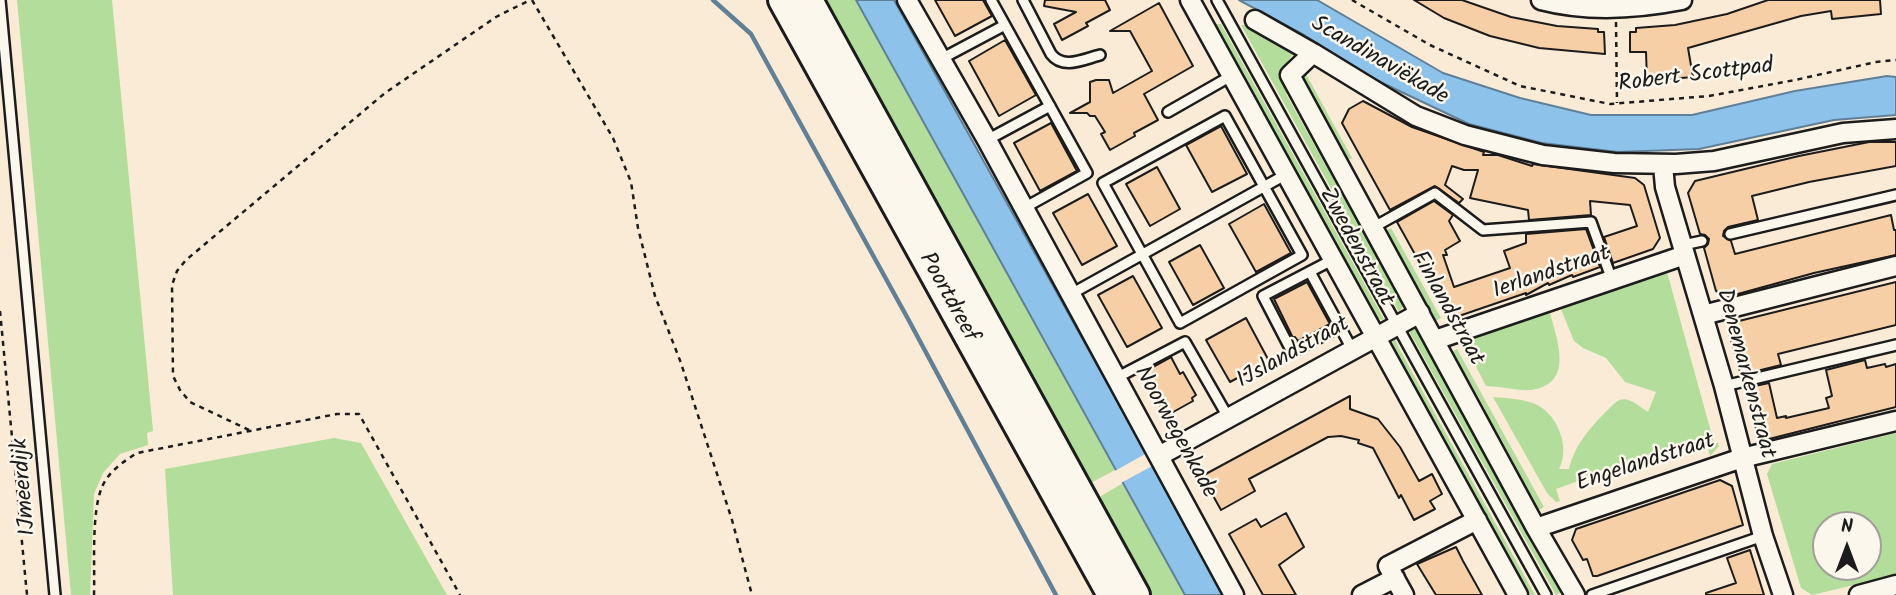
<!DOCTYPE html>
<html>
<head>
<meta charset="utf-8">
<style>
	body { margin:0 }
	#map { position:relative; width:1896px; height:595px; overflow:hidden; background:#faebd7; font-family:Kalam,sans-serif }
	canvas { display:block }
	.north { position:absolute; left:1812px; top:511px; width:70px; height:70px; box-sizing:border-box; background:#fbf7ec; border:2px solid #a29f99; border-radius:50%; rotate:0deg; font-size:19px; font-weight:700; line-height:28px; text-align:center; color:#1c1c1c }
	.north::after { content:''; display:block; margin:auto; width:24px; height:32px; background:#1c1c1c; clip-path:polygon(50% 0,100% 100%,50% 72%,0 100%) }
</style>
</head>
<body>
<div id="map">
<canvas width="1896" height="595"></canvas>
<div class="north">N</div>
</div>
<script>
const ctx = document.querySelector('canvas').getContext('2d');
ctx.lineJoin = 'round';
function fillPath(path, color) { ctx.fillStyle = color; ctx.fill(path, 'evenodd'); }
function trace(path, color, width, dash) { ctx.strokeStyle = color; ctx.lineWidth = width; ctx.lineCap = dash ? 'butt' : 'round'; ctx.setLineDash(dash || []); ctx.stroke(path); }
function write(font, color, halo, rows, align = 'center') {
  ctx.font = font + ' Kalam,sans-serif'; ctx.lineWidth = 5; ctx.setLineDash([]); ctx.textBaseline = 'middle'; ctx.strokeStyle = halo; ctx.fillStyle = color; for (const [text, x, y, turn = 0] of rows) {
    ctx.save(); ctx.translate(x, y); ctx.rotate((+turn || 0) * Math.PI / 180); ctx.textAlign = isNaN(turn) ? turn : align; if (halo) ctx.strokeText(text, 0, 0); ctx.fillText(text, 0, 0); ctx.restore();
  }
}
fillPath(new Path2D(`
	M17,0H112L153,431L147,433L148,445L120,454L103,473L94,494L90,595H71Z
	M815,0H856L1115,470L1083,487Z
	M1215,24H1221L1384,319L1382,320L1375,318L1371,310L1373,308Z
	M1241,25H1249L1255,33L1293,54L1281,71L1291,90L1286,94L1402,302V308L1399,312Z
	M1306,74L1352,158L1343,163L1297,78Z
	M1391,228L1441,318L1432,323L1382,233Z
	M1667,272L1714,443H1718L1719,446L1710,456L1705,438L1671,450L1672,454L1668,456L1666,452L1609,471L1610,475L1606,477L1603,472L1556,489L1560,501L1556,502L1547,493L1493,397C1506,398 1521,399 1533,403C1557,412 1571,447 1559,469H1569C1575,442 1596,421 1616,402C1627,394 1638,406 1648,412L1656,392L1625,382L1606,358L1583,348L1574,341L1561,309Z
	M1550,313C1557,340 1575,384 1531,390C1516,391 1501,386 1486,386L1465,345L1467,339Z
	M1414,329L1419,332L1555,583L1561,581L1563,591L1556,595L1409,331Z
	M1395,339L1400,350L1535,595H1531L1398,355H1396L1391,347L1392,342Z
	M1457,349L1544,507L1536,512L1510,466L1514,463L1495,428L1491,430L1481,412L1485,409L1465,373L1460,375L1449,354Z
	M1896,433V575L1812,595L1801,588L1767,474L1772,464ZM1868,525V567H1826V525Z
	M334,438L361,443L447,595H173L165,469Z
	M1123,483L1185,595H1142L1091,502Z`), '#b2dd9a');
const water = new Path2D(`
	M856,0H894L1225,595H1185Z
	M1239,0H1317L1443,73L1520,98L1591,115H1692L1795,91L1887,76L1896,77V115L1834,120L1699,149L1618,152L1542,143L1469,124L1374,79L1304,35Z`);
fillPath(water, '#8dc2ea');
trace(water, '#608098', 2);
fillPath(new Path2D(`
	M1147,453L1154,465L1119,484L1113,472Z`), '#faebd7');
trace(new Path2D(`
	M713,0L751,34L907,317L1056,595`), '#608098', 4.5);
const building = new Path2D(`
	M935,0H983L992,16L955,36Z
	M1045,0H1105L1110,10L1086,23L1088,26L1062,40L1054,24L1076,12L1044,6Z
	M1414,0H1462L1511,17L1557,26L1598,29V32H1604L1605,54L1539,48L1490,36L1444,18Z
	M1768,0H1880L1881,14L1832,19L1831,11L1801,16L1688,48L1693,77L1647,81L1646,52H1630V32H1636V28L1675,25L1727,14Z
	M1159,3L1193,66L1144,94L1158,120L1134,133L1135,136L1110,150L1101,134L1105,132L1095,116H1090L1087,113H1070L1090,102V82L1096,80H1109L1113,93L1152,71L1130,31H1110Z
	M1005,40L1036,95L999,116L969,61Z
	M1363,101L1412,127L1484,152L1483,155H1498L1532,166L1533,164L1635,178L1644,185L1660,238L1653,249L1613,263L1604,237L1637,226L1630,205L1590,201L1591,215L1529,220L1528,210L1470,198L1478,170H1464L1452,166L1445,185L1463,199L1459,203L1435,186L1390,210L1342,123L1349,109Z
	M1051,123L1077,171L1040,191L1014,143Z
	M1221,126L1247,174L1212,192L1186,145Z
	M1869,142H1896V166L1809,182L1752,196L1758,220L1728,227L1724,231L1723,236L1731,241L1735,254L1891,215L1894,230H1896V255L1814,273L1727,297L1716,291L1704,248L1708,244L1709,239L1705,235L1700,234L1688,193L1695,181L1799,156Z
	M1157,167L1180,209L1150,226L1126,184Z
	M1088,194L1117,246L1082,265L1053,213Z
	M1434,201L1453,215L1449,221L1460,241L1445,250L1447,255H1443L1454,287L1510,268L1504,251L1526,243V234L1586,229L1600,267L1573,277L1572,275L1549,285L1548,283L1526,295V293L1459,316L1446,310L1397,222Z
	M1264,204L1291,253L1256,272L1229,224Z
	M1200,245L1224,288L1193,305L1169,262Z
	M1133,276L1162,328L1127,347L1098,295Z
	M1307,282L1330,324L1298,341L1295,337L1293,338L1274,299Z
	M1896,282V325L1778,354L1781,365L1741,375L1729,333L1735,322Z
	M1246,318L1269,361L1230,382L1206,340Z
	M1171,357L1180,374L1183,372L1196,395L1192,398L1193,401L1166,416L1142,373Z
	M1865,360L1867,368L1885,364L1886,367L1896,364V407L1769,439L1757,432L1745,388L1769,383L1777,418L1786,416V418L1829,408L1826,398L1832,396L1826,370Z
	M1350,396V409L1378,419L1400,447L1419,481L1432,474L1442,494L1430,501L1435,509L1414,520L1401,495L1399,498L1373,448L1358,443L1359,440L1341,436L1328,437L1249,479L1255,491L1221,510L1202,476Z
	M1720,480L1732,486L1743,525L1597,576H1593L1587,559L1583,560L1572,540L1576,529Z
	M1286,513L1304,547L1279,565L1296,595H1263L1229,534L1256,519L1261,527Z
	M1456,547L1463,561L1482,595H1436L1417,564Z
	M1750,550L1764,595H1706V593L1736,583L1727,558Z`);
fillPath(building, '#f7cfa6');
trace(building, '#1c1c1c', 2);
const lane = new Path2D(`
	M0,0L55,595
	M991,0L1087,173L1024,208
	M1023,0L1051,54C1063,70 1084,59 1100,55
	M1217,0L1546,595
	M941,59L1005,25
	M1168,112L1231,76
	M1225,116L1302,255L1180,323L1103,183Z
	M987,140L1050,106
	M1374,227L1435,193L1483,230L1591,222L1612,280
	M1730,234L1896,195
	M1683,245L1702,241
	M1334,259L1263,296L1292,352L1339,327
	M1310,272L1352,349
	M1071,294L1285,175
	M1116,378L1185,342L1228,417
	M1724,386L1896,345
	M1592,595L1763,536`);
const street = new Path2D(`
	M907,0L987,140L1234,595
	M1190,0L1518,595
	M1541,0C1587,12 1636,9 1682,0
	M1255,20L1313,53L1416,116L1465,135L1543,155L1614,163L1676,164L1714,161L1843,133L1896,129
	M1313,53L1290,75L1536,528L1575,595
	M1663,165L1665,187L1724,386L1763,536L1783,595
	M1703,315L1896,266
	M1435,340L1685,255
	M1159,456L1420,313
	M1536,528L1742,458L1896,421
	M1362,595L1395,578
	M1404,595L1388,566L1477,520
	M1859,595L1896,585`);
const secondary = new Path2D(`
	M782,0L1111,595
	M809,0L1136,595`);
trace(lane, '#1c1c1c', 14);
trace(street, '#1c1c1c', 23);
trace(secondary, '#1c1c1c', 32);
trace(new Path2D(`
	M532,0L613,138L631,182L638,228L655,296L681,363L732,520L752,595
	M1352,0L1430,45L1520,86L1610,104L1709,96L1795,80L1876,62L1896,60
	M1616,22L1617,103
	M0,311L27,595
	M249,430L190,402L180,390L173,376L172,285L177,271L186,260L385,93L496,17L530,0
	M94,595C95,566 91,513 102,487C109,471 123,462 137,453L337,414H359L460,595`), '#1c1c1c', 2.5, [5, 5]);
trace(lane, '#fbf7ec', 9);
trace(street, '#fbf7ec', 18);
trace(secondary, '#fbf7ec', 26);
write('23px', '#1c1c1c', '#fbf7ec', [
	["Scandinaviëkade",1379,62,30],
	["Robert Scottpad",1696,77,-7],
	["Zwedenstraat",1355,248,61],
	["Ierlandstraat",1552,274,-19],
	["Poortdreef",947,298,61],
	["Finlandstraat",1446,309,61],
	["IJslandstraat",1294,354,-29],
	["Denemarkenstraat",1744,374,75],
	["Noorwegenkade",1174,433,61],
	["Engelandstraat",1646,464,-18],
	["IJmeerdijk",26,487,-95]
]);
</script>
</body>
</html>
